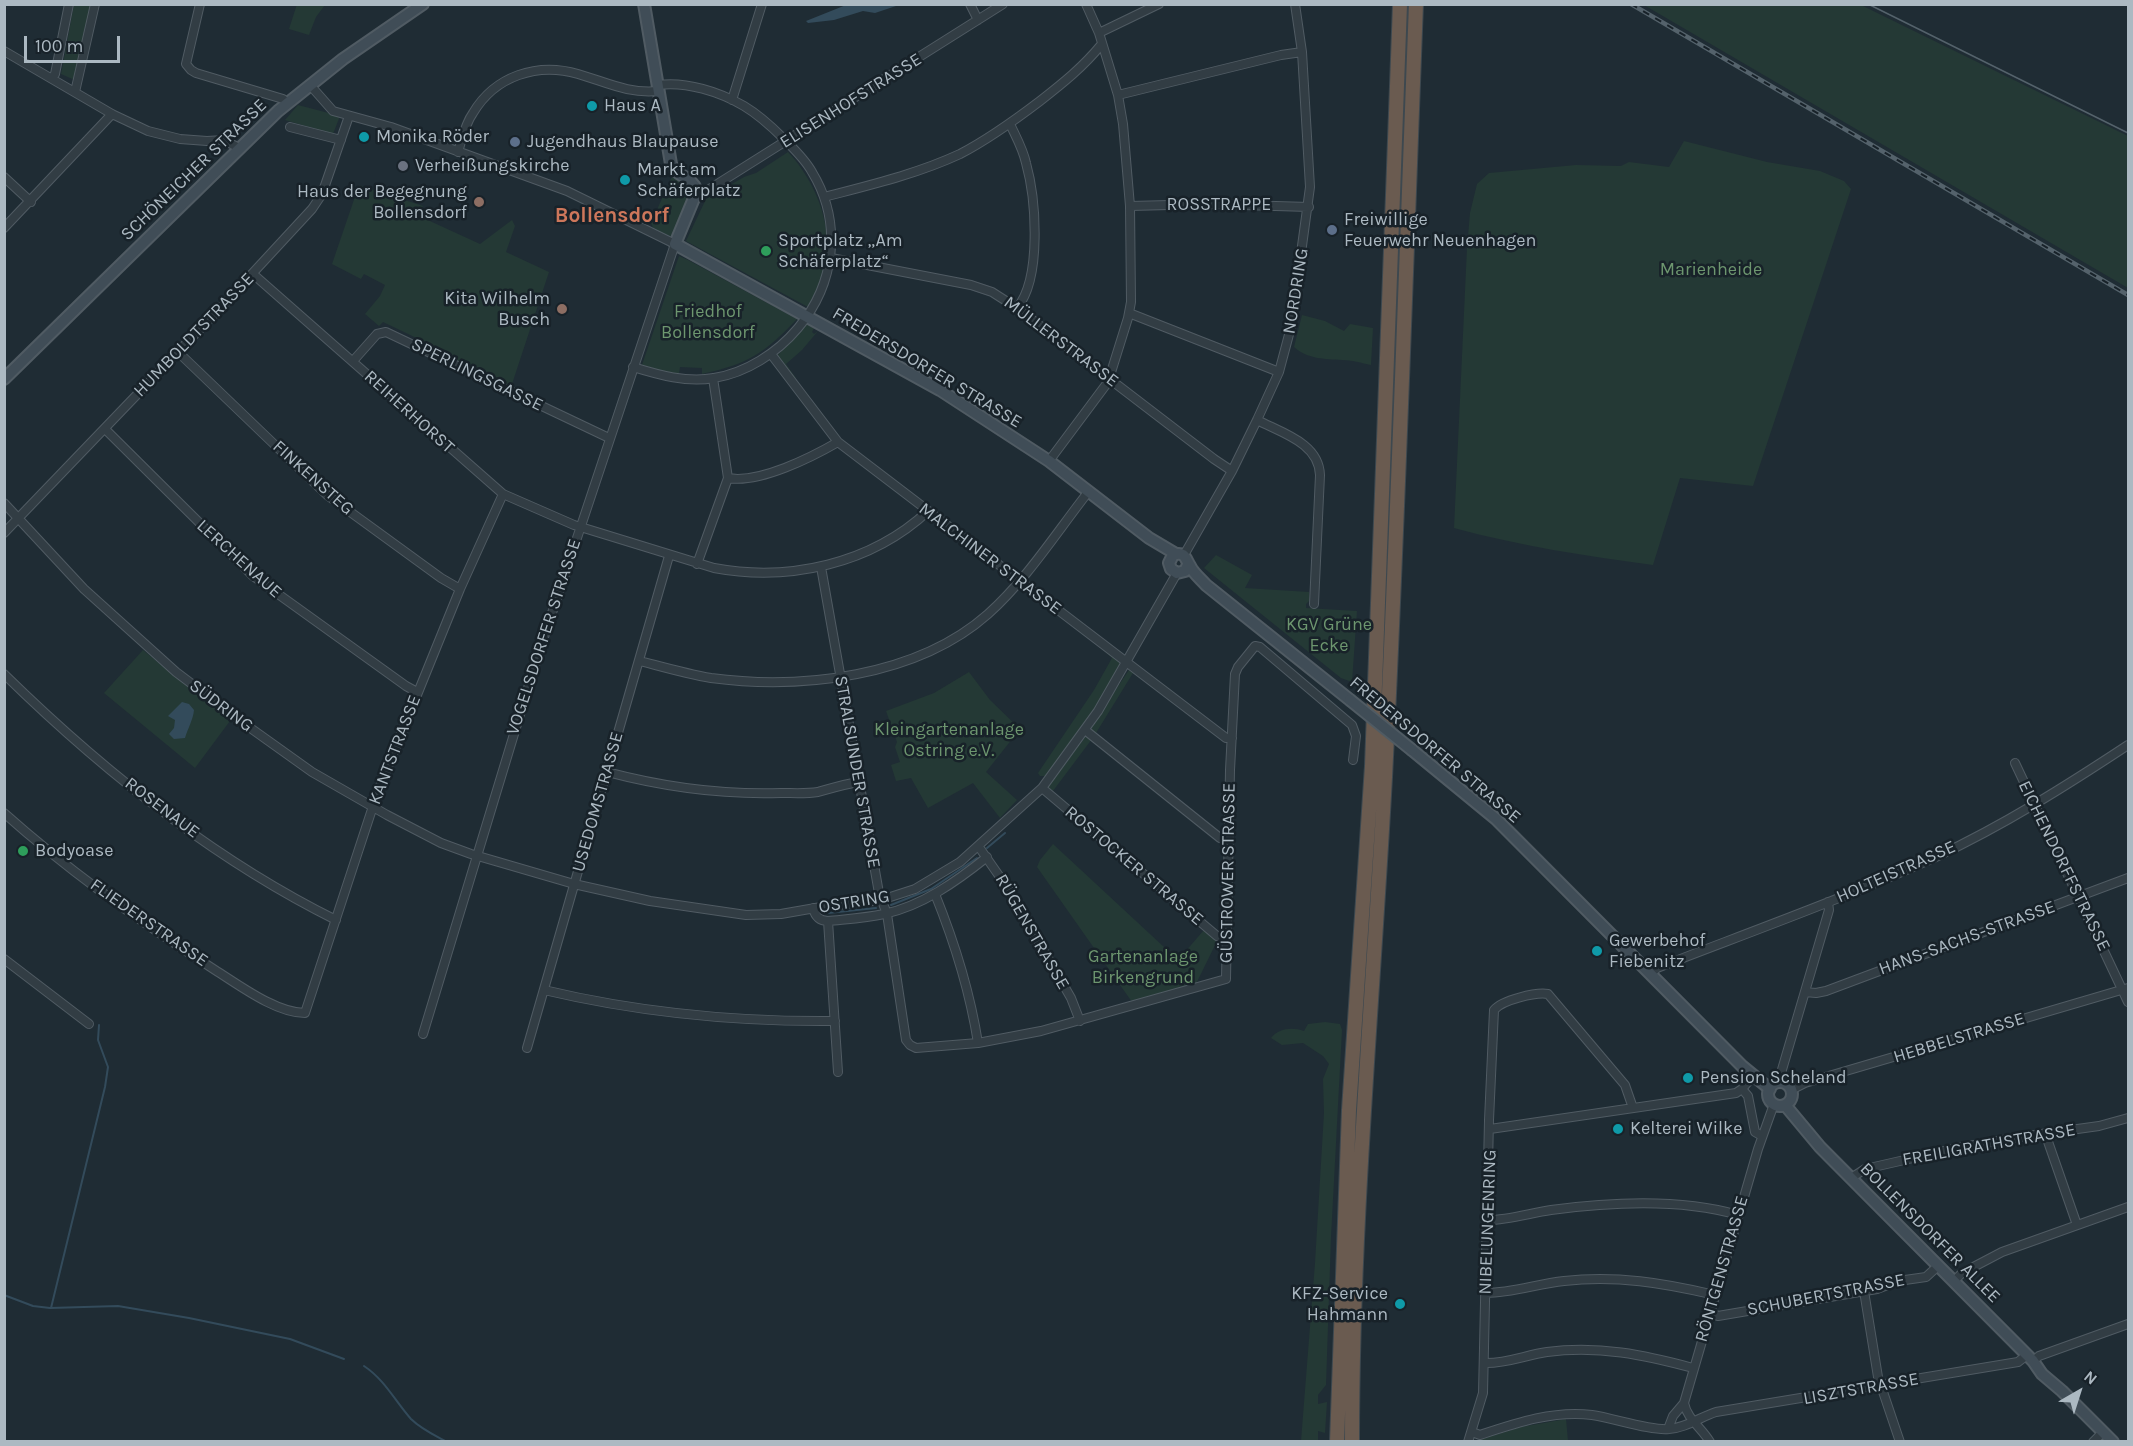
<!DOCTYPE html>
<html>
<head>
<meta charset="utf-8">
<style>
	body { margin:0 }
	#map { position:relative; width:2133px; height:1446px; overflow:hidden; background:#1f2c34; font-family:Karla,sans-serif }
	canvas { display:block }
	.frame { position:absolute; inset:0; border:6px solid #acb9c2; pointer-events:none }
	.north { position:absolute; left:2049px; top:1362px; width:60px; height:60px; -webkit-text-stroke:4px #182229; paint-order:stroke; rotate:39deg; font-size:16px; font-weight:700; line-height:24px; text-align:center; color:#acb9c2 }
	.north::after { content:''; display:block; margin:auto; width:21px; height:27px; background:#acb9c2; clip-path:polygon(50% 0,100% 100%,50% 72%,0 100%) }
	.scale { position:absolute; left:24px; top:36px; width:96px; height:27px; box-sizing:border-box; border:3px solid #acb9c2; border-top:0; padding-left:8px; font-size:18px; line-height:21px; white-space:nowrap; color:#acb9c2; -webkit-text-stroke:4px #182229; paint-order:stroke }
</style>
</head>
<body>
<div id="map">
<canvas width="2133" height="1446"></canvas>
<div class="frame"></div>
<div class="north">N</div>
<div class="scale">100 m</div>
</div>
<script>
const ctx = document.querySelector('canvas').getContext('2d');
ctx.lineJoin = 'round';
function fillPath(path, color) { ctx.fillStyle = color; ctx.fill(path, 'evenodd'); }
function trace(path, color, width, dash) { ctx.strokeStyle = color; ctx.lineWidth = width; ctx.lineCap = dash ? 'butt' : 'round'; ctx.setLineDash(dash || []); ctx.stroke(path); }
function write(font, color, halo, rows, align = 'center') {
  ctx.font = font + ' Karla,sans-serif'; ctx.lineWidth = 5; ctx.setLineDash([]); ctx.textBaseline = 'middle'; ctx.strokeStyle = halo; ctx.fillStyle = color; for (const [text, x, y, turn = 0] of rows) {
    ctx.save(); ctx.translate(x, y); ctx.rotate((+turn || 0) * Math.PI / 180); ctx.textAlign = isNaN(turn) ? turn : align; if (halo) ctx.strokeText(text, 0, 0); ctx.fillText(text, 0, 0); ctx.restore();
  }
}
fillPath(new Path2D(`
	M297,4L325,5L316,17L309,35L289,29Z
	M74,5H92L77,81L61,74Z
	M1644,5H1861L2128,136V288Z
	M298,105L340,116L333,134L285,120Z
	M1684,141L1767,162L1820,171L1844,181L1851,189L1753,486L1680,478L1653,565C1586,556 1520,546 1454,528L1467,248L1470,213L1477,184L1489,173L1576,165L1621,166L1629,162L1669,167Z
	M788,152C827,194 843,258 808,307L686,241L706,199L744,177L756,173Z
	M673,174L693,188L673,237L654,230L651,223Z
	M359,185L423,206L419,216L480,244L512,220L515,226L506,252L549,272L511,387L447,356L448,353L383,322L379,326L365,314L380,296L385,285L364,274L361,279L332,264Z
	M679,256L688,260L797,319C765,353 748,364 702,374V368L680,367L679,374L665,372L642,365Z
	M1302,315L1325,321L1344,331L1350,324L1373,328L1371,365C1362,363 1351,360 1342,360C1325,359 1307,359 1294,347Z
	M806,324L814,328L812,332L814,334L818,331L802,350L786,364L796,378L793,379L777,356Z
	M1216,555L1252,575L1245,588L1309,592V601L1306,604V608L1357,611L1352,682L1341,678L1204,568Z
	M1099,646L1121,662V667L1081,731L1047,776H1040L1038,773L1094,690L1112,658Z
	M143,650L230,721L195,768L104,693Z
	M1129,670L1133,673L1096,733L1092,730V725Z
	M969,672L990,700L1020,729L986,772L1017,800L1000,818L973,783L928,808L911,778L896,781L891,765L900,762L895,747L897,742L886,711L934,693Z
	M1086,736L1092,739L1053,791L1048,788L1049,785Z
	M1053,844L1178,960L1204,930L1217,941L1196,984L1132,1002L1037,867L1040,860Z
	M1325,1022L1340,1024L1342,1030L1331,1237L1326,1385L1318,1395V1404L1327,1402L1325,1433L1318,1431V1441H1301L1315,1263L1324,1113L1323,1079L1329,1064L1323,1056L1303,1043L1282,1045L1271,1038C1279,1028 1292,1027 1304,1031L1308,1024Z
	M1566,1419L1568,1441L1473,1442L1521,1427Z`), '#243935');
fillPath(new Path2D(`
	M846,5L865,6L869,5H899L875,13L863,11L834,20L808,23L806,21Z
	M182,702L189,704L194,710C193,720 188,728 185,738L174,739L169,734L174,728L175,720L168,716Z`), '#334b5b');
trace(new Path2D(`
	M987,848L1005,833
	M891,905L931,889L977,858
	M828,913L876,908
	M4,1295L33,1306L50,1308L118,1306L189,1318L290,1339L344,1359
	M51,1308L105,1087L108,1067L98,1040L99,1025
	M364,1366C385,1380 395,1401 411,1419C421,1429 434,1435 447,1442`), '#334b5b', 2);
const street = new Path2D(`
	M200,4L186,64L191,70L196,73L283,99L287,103
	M970,4L978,20
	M1099,33L1159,4
	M4,51L112,114L148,131L180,139L207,141L224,140L239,148
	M52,78L55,74L69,4
	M310,85L333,111L391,127L567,191L675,244L538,655L423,1034
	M75,92L95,4
	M1118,95L1281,55L1302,52
	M732,100L762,4
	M1010,124C1016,137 1023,149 1026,163C1036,199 1042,278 1017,308
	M290,127L341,140
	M458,152C462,139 465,124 473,113C495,76 537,62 578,74C606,82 628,94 658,91
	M4,177L31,202
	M697,191L708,190L1003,4
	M824,197C870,185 917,174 960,154C989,139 1015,120 1040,101C1063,83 1083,67 1101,45
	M1130,206L1209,204L1309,207
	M4,228L112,114
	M831,258L971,285L992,292L1017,308L1214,459L1232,471
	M253,274L503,494L574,525L714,568C789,582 871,564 928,511
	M1129,313L1279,372
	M178,352L327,495L441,578L460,589
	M771,354L838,442L1226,738H1232
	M353,361L377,334L386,332L609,438
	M633,367C659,375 687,383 714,378C746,373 777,353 798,328C835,284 843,223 812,172C805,159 793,148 783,138C771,126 759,115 744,106C720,92 686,81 658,85
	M1257,420C1282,433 1319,443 1320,475L1314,604
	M105,429L253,576L406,686L417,692
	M1049,461L1108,382L1128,318L1131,302L1130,206L1123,124L1118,95L1099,33L1086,4
	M728,478C759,484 812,457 838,442
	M4,503L84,589L176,672L249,727L312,772L387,815L441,843L471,854L574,884L650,901L746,915L781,914L821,907L881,900L915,889L960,862L1042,788L1098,711L1177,573
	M4,533L225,303L312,209L322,194L349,116
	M1184,555L1232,471L1257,420L1279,372L1291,327L1310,187L1302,52L1295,4
	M697,564L728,478L713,378
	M821,567L879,893L887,914L906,1040L910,1045L916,1048L978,1043L1041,1031L1226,979L1230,770L1235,674L1238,667L1255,646L1260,647L1352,725L1356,736L1353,760
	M640,661C663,667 687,674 711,678C801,690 917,677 988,614C1027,579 1056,533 1089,491
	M4,674C102,770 213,859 336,920
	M1085,730L1220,838L1229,840
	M2015,763L2128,1002
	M607,772C664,787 721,795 781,793C793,793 806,794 818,792C832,788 845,784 859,782
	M1042,788L1217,936L1227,940
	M4,813C69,871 142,923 215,970C239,985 276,1013 305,1013L378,791L460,589L503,494
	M979,847L1009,890L1071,998L1080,1021
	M935,894C954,941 970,992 978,1043
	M813,908C815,916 819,921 828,921L838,1072
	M828,921C847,919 866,918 884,914C922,906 957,881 987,857
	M4,959L89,1024
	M1651,974L1657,968C1750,932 1845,898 1936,857C2004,825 2066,786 2128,745
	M544,990C641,1013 735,1022 835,1021
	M1805,992L1816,993L1826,991L2128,878
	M527,1048L669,556
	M1782,1083L1781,1073L1829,910L1828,902
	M1742,1089L1748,1096L1755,1132L1762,1136
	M1791,1090L1805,1083L2128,988
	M1490,1129L1736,1093L1742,1089L1753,1076
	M2045,1133L2077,1225
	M1851,1178L1865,1169L1957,1148L2020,1137L2099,1126L2128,1118
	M1488,1220C1509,1220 1530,1213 1551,1210C1611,1202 1680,1198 1738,1215
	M1954,1281L1962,1273L2002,1252L2128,1207
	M1864,1291L1878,1377L1900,1442
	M1486,1293C1512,1293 1537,1284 1564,1281C1616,1275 1664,1283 1715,1295
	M1710,1313L1718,1316L1877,1289L1898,1281L1926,1277L1938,1266
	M2033,1361L2039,1356L2128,1324
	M1484,1363C1505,1364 1526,1355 1547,1352C1598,1345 1645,1355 1693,1368
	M1668,1429L1673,1416L1684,1403
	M1472,1432L1480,1435C1516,1423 1554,1410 1592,1415C1613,1418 1651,1431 1669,1429C1686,1428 1700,1417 1716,1412L2018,1362L2027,1355
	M1468,1442L1483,1393L1489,1120L1494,1010C1502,1000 1536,992 1548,994L1625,1085L1633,1108
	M1710,1442C1702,1428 1687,1419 1684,1403L1758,1149L1774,1104
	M2093,1442L2103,1432`);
const secondary = new Path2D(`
	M644,4L671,164C677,178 691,175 697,191L675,244L940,390L1049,461L1149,538L1176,554
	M4,379L278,111L343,59L423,4
	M1188,565L1185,571L1177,573L1171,569L1169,563L1173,555C1185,551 1185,558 1190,566C1193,573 1201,579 1206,585L1350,700
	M1412,750L1496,819L1742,1066L1770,1089
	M1768 1094a12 12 0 1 1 24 0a12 12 0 1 1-24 0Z
	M1785,1105L1820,1147L2033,1361L2042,1374L2062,1391L2113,1442`);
const highway = new Path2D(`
	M1337,1442L1349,1110L1372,766L1400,4
	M1352,1442C1352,1220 1373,999 1385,777C1398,520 1406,262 1416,4`);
trace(street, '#505b63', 10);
trace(secondary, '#505b63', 14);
trace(highway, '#3d484f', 16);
trace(street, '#323d44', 8);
trace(secondary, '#404d57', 10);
trace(highway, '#6a5b50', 14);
trace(new Path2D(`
	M1868,4L2128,133`), '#54626b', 1.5);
const rail = new Path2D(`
	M1631,4L2128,295`);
trace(rail, '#54626b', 4.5);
trace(rail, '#182229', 2, [7]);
const secondaryBridge = new Path2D(`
	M1350,700L1412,750`);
trace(secondaryBridge, '#505b63', 14, []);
trace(secondaryBridge, '#404d57', 10);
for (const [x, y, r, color] of [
	[592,106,6,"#0f9aa8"],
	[364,137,6,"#0f9aa8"],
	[515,142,6,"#5c6f8a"],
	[403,166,6,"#6b7280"],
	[625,180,6,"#0f9aa8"],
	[479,202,6,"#8d6e63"],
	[1332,230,6,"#5c6f8a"],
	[766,251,6,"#2e9e5b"],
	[562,309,6,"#8d6e63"],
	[23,851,6,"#2e9e5b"],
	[1597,951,6,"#0f9aa8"],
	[1688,1078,6,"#0f9aa8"],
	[1618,1129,6,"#0f9aa8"],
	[1400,1304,6,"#0f9aa8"]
]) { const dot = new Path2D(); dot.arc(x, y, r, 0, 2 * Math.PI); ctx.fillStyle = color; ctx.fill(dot); trace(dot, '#182229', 2); }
write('18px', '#acb9c2', '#182229', [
	["ELISENHOFSTRASSE",851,101,-32],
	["SCHÖNEICHER STRASSE",194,170,-44],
	["ROSSTRAPPE",1219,205],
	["NORDRING",1296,291,-81],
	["HUMBOLDTSTRASSE",194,335,-46],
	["MÜLLERSTRASSE",1061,342,37],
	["FREDERSDORFER STRASSE",927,368,31],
	["SPERLINGSGASSE",477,375,26],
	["REIHERHORST",409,412,42],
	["FINKENSTEG",313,478,42],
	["LERCHENAUE",239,559,42],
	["MALCHINER STRASSE",990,559,37],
	["VOGELSDORFER STRASSE",544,637,-72],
	["SÜDRING",221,706,37],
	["KANTSTRASSE",395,750,-69],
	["FREDERSDORFER STRASSE",1435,750,40],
	["STRALSUNDER STRASSE",857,772,80],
	["USEDOMSTRASSE",598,802,-74],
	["ROSENAUE",162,808,37],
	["ROSTOCKER STRASSE",1134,866,40],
	["EICHENDORFFSTRASSE",2064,866,64],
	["HOLTEISTRASSE",1896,872,-24],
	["GÜSTROWER STRASSE",1228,873,-89],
	["OSTRING",854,902,-9],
	["FLIEDERSTRASSE",149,923,35],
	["RÜGENSTRASSE",1032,932,60],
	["HANS-SACHS-STRASSE",1967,938,-20],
	["HEBBELSTRASSE",1959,1038,-17],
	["FREILIGRATHSTRASSE",1989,1145,-10],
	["NIBELUNGENRING",1488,1222,-88],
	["BOLLENSDORFER ALLEE",1930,1233,45],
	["RÖNTGENSTRASSE",1722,1269,-74],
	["SCHUBERTSTRASSE",1826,1295,-11],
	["LISZTSTRASSE",1861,1389,-10]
]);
write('18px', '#acb9c2', '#182229', [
	["Haus A",604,106],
	["Monika Röder",376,137],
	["Jugendhaus Blaupause",527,142],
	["Verheißungskirche",415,166],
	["Markt am",637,170],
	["Schäferplatz",637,191],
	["Haus der Begegnung",467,192,"right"],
	["Bollensdorf",467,213,"right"],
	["Freiwillige",1344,220],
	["Feuerwehr Neuenhagen",1344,241],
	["Sportplatz „Am",778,241],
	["Schäferplatz“",778,262],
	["Kita Wilhelm",550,299,"right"],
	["Busch",550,320,"right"],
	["Bodyoase",35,851],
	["Gewerbehof",1609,941],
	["Fiebenitz",1609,962],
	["Pension Scheland",1700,1078],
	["Kelterei Wilke",1630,1129],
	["KFZ-Service",1388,1294,"right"],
	["Hahmann",1388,1315,"right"]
], 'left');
write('18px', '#6d966f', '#182229', [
	["Marienheide",1711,270],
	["Friedhof",708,312],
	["Bollensdorf",708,333],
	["KGV Grüne",1329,625],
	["Ecke",1329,646],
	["Kleingartenanlage",949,730],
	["Ostring e.V.",949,751],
	["Gartenanlage",1143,957],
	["Birkengrund",1143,978]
]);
write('bold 21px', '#cd775b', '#182229', [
	["Bollensdorf",612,216]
]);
</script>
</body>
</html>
